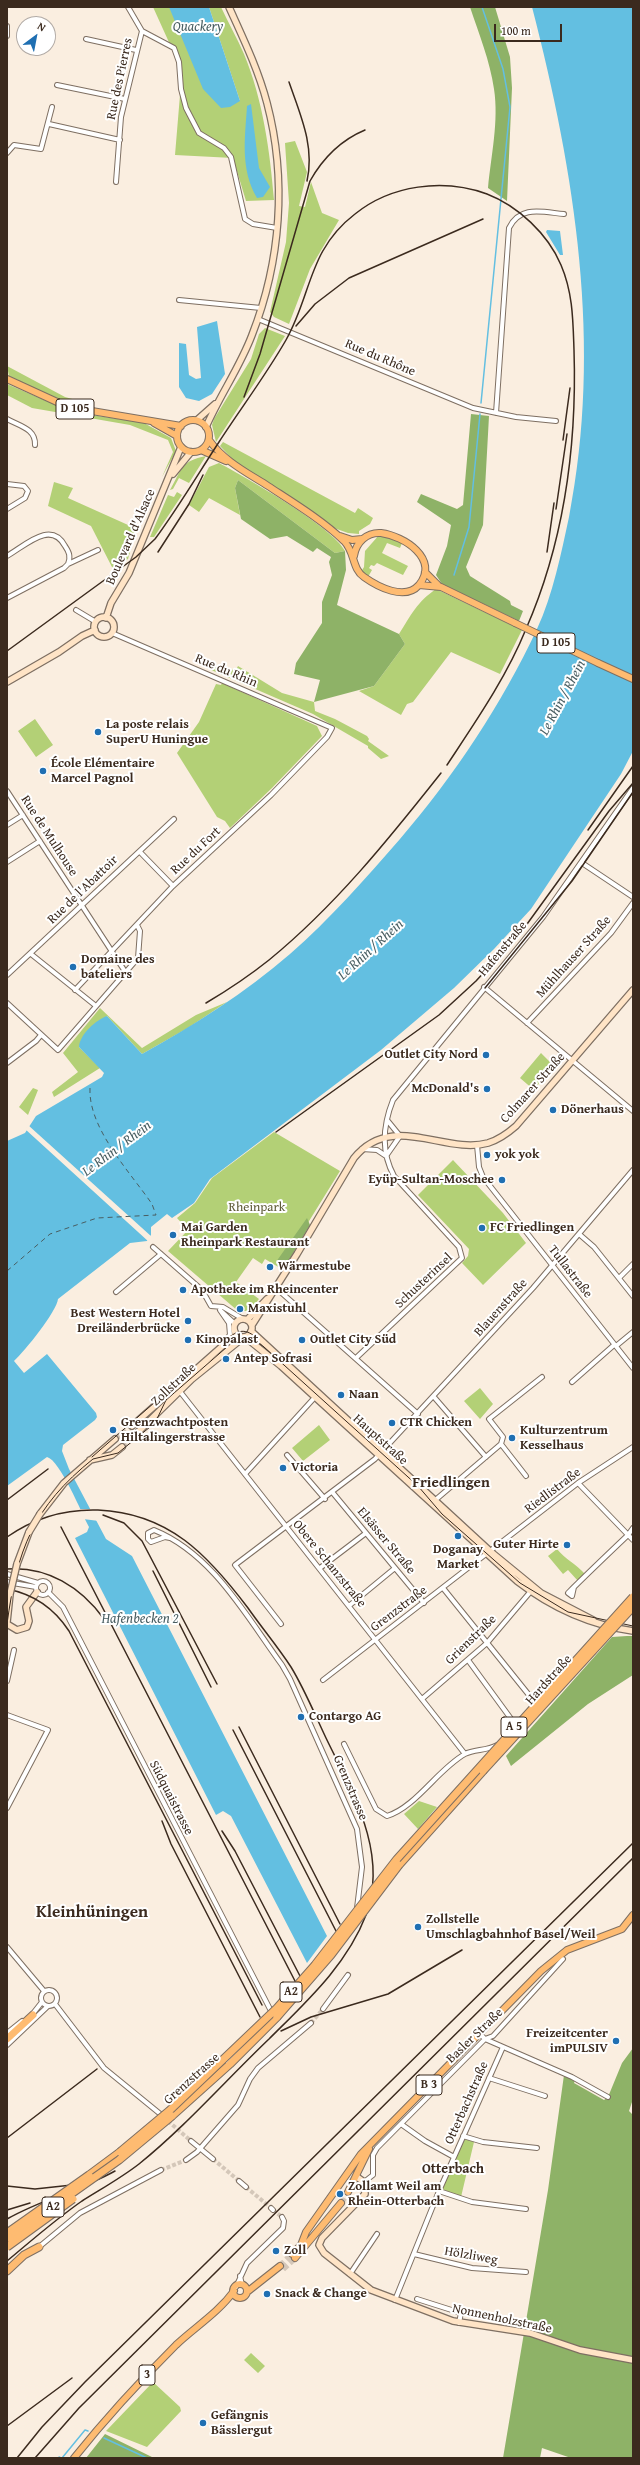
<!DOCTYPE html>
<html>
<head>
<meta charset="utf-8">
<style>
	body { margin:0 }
	#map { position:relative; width:640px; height:2465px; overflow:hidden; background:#faeee0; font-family:"Gentium Book Plus",serif }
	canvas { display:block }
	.frame { position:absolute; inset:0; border:8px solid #3b2a1e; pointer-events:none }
	.north { position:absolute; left:16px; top:16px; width:40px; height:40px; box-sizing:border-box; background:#fff; border:1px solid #b1aaa5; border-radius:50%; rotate:32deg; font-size:11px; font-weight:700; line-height:16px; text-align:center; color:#3b2a1e }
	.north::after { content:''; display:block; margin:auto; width:14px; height:18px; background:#1f6fb2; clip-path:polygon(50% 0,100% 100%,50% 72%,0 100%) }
	.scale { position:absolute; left:494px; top:24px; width:68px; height:18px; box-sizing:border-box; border:2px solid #3b2a1e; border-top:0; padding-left:5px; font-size:12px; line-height:14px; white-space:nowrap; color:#3b2a1e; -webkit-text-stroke:3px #fff; paint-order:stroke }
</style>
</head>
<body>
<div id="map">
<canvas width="640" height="2465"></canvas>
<div class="frame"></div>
<div class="north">N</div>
<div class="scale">100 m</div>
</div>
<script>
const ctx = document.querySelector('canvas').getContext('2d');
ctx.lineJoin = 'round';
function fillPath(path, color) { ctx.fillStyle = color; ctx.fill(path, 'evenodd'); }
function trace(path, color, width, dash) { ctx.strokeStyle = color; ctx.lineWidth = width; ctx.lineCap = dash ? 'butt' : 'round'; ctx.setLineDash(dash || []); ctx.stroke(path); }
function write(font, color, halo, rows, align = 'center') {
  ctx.font = font + ' "Gentium Book Plus",serif'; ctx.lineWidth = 4; ctx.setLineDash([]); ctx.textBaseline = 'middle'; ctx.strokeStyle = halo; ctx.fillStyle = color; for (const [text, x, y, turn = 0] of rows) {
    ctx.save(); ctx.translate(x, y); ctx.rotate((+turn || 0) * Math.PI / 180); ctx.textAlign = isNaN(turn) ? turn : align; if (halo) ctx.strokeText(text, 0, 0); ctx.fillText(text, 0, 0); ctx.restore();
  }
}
fillPath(new Path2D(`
	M153,7H169L240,101L209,7H221C228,22 237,38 244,54C263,100 270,151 274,200L246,201L233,158L175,155L182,71Z
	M295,141L307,172L299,206L305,207L311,182L322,213L339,220L310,269L289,324L274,317L270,312L286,242L289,203L285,143Z
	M265,328L285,336L216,442L212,425L214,419L251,359L259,334Z
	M7,366L65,397L87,403L86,407C55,402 36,388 9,376Z
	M7,384L72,412L144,423L171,438L176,451L162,477L173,452L168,440L130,425L32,408L7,395Z
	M223,442L355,513L358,508L373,518L370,524L359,531V534L348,533L334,528L236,463L220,446Z
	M206,456L189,483L179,478L173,489L170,490C182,469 181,461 206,456Z
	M219,463C245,477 333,527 345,551L335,553L238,480L235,488L240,515L209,498L199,512L189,505L209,467Z
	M54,482L73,488L68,498L137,529L128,559L113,569L91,526L48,506Z
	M177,492L182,495L154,537H150L168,495L174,497Z
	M379,535L402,543L400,548L387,543L382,553L408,566L403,575L377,563L374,566L371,565L369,568L372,570L368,577L361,572L364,567L365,551Z
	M436,589L522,630L500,674L451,652L413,702L407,704L401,715L359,691L374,686L405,644L399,634C411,615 417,602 436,589Z
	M209,663L218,668L236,670L238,666L282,693L314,702L315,711L335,719L367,736L369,739L368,741L389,756L381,759L368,748V746L313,714L209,669Z
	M222,683L317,726L322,736L272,788L230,828L225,821L217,817L177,753L199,722L216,684L221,685Z
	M35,719L53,745L36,757L18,731Z
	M227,1002L188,1028L142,1054L107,1016L79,1047L100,1068L54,1097L52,1092L78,1072L63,1053L100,1008L142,1048L196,1015Z
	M541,1053L553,1065L534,1090L520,1078Z
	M33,1088L38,1090L28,1115L19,1107Z
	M274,1132L340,1171L280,1268L265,1259L262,1264L253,1258L236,1282L259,1299L249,1311H238L168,1251L188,1230L177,1218L195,1203L212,1178Z
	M453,1160L503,1213L526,1243L483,1285L462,1263L468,1256L469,1249L418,1195Z
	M480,1388L493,1404L480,1419L464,1401Z
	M319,1425L330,1440L303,1461L292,1448Z
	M557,1549C565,1559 576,1564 585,1574L578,1581L568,1570L563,1574L548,1556Z
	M419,1801L437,1807L418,1829L404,1814Z
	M467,2139L474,2142L461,2197L442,2189L464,2140Z
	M251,2353L265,2366L258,2373L244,2360Z
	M153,2382L180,2407L181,2411L147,2447L106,2431Z`), '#b3d076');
fillPath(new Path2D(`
	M470,7H495L510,57L512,88L507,201L488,188C491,156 499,121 494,89C490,61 479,34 470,7Z
	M471,414L489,416L483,525L466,567L470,576L510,601L511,605L523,611L519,621L442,584L436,575L447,546L451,525L417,502L421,494L457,509L463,505Z
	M238,480L335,553L345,551L346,570L337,605L399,634L405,644L374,686L314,702L320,680L294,674L296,663L322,623V602L332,575L329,562L331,557L317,548L313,552L287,536L270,539L241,519L235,488Z
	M307,1218L310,1225L283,1270L276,1262Z
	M627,1636H633V1675L588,1704L511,1766L506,1756L612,1637Z
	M633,2048V2099L629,2111L633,2115V2458H571L542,2448L540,2458H503L548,2190L564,2075L575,2080L574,2083L604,2100L608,2097L622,2063Z
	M105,2434L154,2458H86Z`), '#8eb267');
fillPath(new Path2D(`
	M169,7H209L240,101L230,107L221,108L203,89Z
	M532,7H633V751L621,774L531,909L494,949L454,988L381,1050L210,1179L194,1203L172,1218L167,1214L151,1227V1235L147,1241L130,1243L58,1299C57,1311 25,1351 14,1361L24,1373L47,1354L96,1413L97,1417L95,1420L63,1445L62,1451L69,1469L106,1539L132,1556L327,1936L307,1963L231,1816L223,1811L216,1815L75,1538L87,1532L89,1527C82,1514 60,1460 47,1457L7,1486V1141L25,1133L36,1116L102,1077L104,1073L79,1047C80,1034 96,1020 107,1016L142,1054C194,1025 245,993 290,954C330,919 365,879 400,839C454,776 502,704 537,629C553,594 561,554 569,517C603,346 575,173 532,7Z
	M251,104L259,168L270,187L263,197L257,198C240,169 245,138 247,106Z
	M547,230L560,231L563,255H560L546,232Z
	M217,321L225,374L212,394L199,401L186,398L179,387V343L186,344L189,375L196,379L201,378L197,327Z`), '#63bfe1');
fillPath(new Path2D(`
	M28,1125L152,1237L149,1242L25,1129Z
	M78,1509H92L99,1521L83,1519Z`), '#faeee0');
trace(new Path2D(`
	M481,403L510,107L503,69L482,7
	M454,575L469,527L480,414
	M104,2438L147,2458
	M59,2457L61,2458
	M62,2458L85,2430L88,2431`), '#63bfe1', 1.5);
trace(new Path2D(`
	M7,1271L50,1234L97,1218L156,1215L152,1204C130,1172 88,1128 90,1088`), '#495e62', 1, [5, 4]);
trace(new Path2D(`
	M311,2023L323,2009
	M168,2121L191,2141
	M213,2159L239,2181
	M161,2170L186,2160
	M246,2187L271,2208
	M273,2210L282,2217`), '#d4c7b9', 4, [4, 2]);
trace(new Path2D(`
	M115,1439L132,1426
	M122,1447L137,1433`), '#d4c7b9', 5.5, [5.5, 3]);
trace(new Path2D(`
	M341,2203L348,2192
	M280,2266L292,2254
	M283,2269L295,2258`), '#d4c7b9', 6, [6, 3]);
const street = new Path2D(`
	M128,7L142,31
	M7,26V36
	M142,31L174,48L179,62L181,89L186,108L199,133L224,148L231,157L245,219L253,224L277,228
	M86,39L136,50
	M57,85L125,99
	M49,124L120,140
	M7,153L14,145L41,149L52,107
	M116,182L121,117L142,31
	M179,300L261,308
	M258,319L473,408L516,417L556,421
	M496,413L509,228C520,205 542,212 564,214
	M7,419C20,426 36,429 35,445
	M7,484L24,486L28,491L25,498L7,509
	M7,556C26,545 51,520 65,546C69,552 71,556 68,564
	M7,598L64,568L68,564L98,550
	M76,610L96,622
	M7,791L126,973
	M7,825L23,815
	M140,852L173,886
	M7,862L40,841
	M582,863L633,897
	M31,954L96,1006
	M7,975L174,819
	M484,987L633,1111
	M75,990L173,886L271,795L327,737L332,728L112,633
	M7,1003L58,1050L138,958L140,931L137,925
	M527,1023L611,933L633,903
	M7,1063L36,1041L41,1035
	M477,1145L479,1167L483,1177L633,1368
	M362,1149L377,1150L386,1156
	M386,1156L400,1136L387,1120
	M579,1234L594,1247L633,1296
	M153,1247L202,1290L211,1306L223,1307L243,1319
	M619,1278L633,1264
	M275,1287L418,1414
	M116,1292L161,1254
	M220,1310L229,1323L230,1335L226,1339
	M221,1311L235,1324
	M616,1346L633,1332
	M356,1358L462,1258L459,1247L394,1176C381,1152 383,1125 393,1100L543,917L633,788
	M572,1382L614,1345
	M178,1389L465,1754
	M434,1397L486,1457
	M501,1444L526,1476
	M287,1455L325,1499
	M245,1474L316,1396
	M578,1483L633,1540
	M333,1493L424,1603
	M433,1502L501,1444L503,1437L489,1419L542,1377
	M170,1538L165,1537L151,1542L148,1539V1533L154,1530C213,1554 246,1616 282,1665L290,1679L357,1829L362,1867L357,1908
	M320,1568L366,1533
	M7,1574L38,1583
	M36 1588a7 7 0 1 1 14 0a7 7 0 1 1-14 0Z
	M7,1582L36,1587
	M574,1587L572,1596L568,1593C588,1573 608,1554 628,1535L633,1528
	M443,1588L537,1705
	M48,1592L63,1607L272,2013
	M350,1605L395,1568
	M281,1624L235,1565L375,1459L533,1288L633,1170
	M468,1660L517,1727
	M323,1680L578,1483L633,1447
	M7,1681L14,1650
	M422,1699L487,1643L531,1591
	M7,1715L48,1730L7,1808
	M344,1744L376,1809L387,1816C416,1807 438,1769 465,1754C474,1749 487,1751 497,1745
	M7,1947L44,1991
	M41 1998a8 8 0 1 1 16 0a8 8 0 1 1-16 0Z
	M55,2004L104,2068L164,2117
	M323,2009L348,1975
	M31,2016L42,2002
	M7,2033L22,2021
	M480,2034L485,2039L572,2077L608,2097
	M7,2045L48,2006
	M227,2061L252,2037
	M489,2078L545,2096
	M401,2124L425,2141L454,2157
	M463,2136L483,2142L537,2148
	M191,2141L213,2159
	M186,2160L197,2152L238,2105L250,2079L258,2068L311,2023
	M239,2181L246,2187
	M364,2182L373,2175V2155L377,2148L485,2039L493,2036L563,1959
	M439,2191L472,2202L526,2209
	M271,2208L273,2210
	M39,2247L80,2213L161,2170
	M414,2254L472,2268L526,2272
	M350,2274L377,2234
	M240,2276L242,2285
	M236,2287L247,2263L283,2228L284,2221L282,2217
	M417,2299L461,2313L459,2323
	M395,2300L439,2191L503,2047`);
const secondary = new Path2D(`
	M197,420L215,404
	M206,427C220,395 240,367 252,335C281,261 287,179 267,103C258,69 243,38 229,7
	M173,474L191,452
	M94 627a10 10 0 1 1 20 0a10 10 0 1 1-20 0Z
	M106,618L111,603L129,573L181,447
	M7,682L59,652L82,636L95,630
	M234 1328a9 9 0 1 1 18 0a9 9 0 1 1-18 0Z
	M247,1320L267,1299
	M252,1325L297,1254L354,1158C392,1111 444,1155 488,1143C498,1140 508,1133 516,1126L633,990
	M251,1331L491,1552L541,1593L593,1620
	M245,1337L281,1366L517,1581C552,1608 590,1625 633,1631
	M132,1426L236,1334
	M137,1433L192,1379L244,1337
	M90,1460L112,1455L122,1447
	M40,1514L64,1483L115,1439
	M17,1564L29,1532
	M7,1622L10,1594
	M7,1624L17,1630L27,1627L29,1621L26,1607L37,1592
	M357,2177L364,2182L365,2194L322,2238L319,2245L324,2253L371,2290L453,2321L530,2333L580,2350L633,2360`);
const primary = new Path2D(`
	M7,379L68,407L181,426
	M177 436a16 16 0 1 1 32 0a16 16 0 1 1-32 0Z
	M154,423L177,436
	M209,440C224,461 246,472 268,486C294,503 322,520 344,541C355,552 352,569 364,577C378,587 405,601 419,585C440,559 404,536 381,533C367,532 356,542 354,556
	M201,450L226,461
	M340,536L352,540L362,539
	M425,572L438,585
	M419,585L441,587L515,623
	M598,663L633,679
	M348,2192L369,2149
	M292,2254L301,2245L306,2232L361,2154L541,1971L567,1950L622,1929L633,1915
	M295,2258L341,2203
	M233 2291a7 7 0 1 1 14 0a7 7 0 1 1-14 0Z
	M247,2292L280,2266
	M74,2458C106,2418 140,2381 176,2345C195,2327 218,2313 234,2291`);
const highway = new Path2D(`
	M399,1865L483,1771
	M7,2039L33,2015
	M172,2116L230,2064L277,2017
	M89,2175L120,2152
	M7,2271L24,2255L39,2247`);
trace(street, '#7e6f62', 6);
trace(secondary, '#7e6f62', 8);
trace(primary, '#7e6f62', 8);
trace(highway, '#7e6f62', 9);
trace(street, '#fff', 4);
trace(secondary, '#ffe4c6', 5.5);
trace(primary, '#febb71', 6);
trace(highway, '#febb71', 7);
trace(new Path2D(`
	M226,1340C238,1329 246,1328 258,1339
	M92,1457L170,1389
	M7,1624C17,1550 33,1507 93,1459L118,1453L150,1427L156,1421L166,1400L235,1340C245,1334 255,1340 264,1347L418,1486L442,1514L520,1583L568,1612L633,1626`), '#3b2a1e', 1);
trace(new Path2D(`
	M289,82C300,114 315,146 307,181
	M296,326L315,304L349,278L483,219
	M244,397L260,354L310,181C323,158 341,140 365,130
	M563,440L570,388
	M556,509L567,434
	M158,552L189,504L203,475
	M547,552L554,503
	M7,651L136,557L155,539C178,508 198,474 219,442C241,408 266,375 286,340C312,294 308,250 355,214C391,185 443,178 487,194C518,206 548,234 561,265C573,293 573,321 574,350C577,445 564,542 526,629C506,678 476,721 447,765
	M588,830L633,766
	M485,988L572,881L633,792
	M206,1003C228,990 249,976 269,960C335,906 388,840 441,773
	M276,1132L439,1015L476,981L522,931L609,811L633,783
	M7,1500L48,1469
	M103,1515L124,1523L142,1541L217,1684
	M61,1527L295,1981
	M7,1537C34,1518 65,1509 98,1510C169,1513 208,1555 248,1608C262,1628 278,1647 291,1667C305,1690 315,1715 326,1738C352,1792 389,1853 366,1915C347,1965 306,2002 269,2039C226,2080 185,2127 139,2164C121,2178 101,2189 82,2201C56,2219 31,2241 7,2261
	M7,1569C47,1566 81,1587 104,1619
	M153,1571L211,1687
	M7,1589C33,1594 54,1608 69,1631L262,2005
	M239,1727L340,1924
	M233,1730L336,1931
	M162,1821L171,1844L260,2017
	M222,1831L235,1851L300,1976
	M281,2031L311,2017L388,1994L462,1950
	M7,2138L97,2069
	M7,2186L35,2189L72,2185
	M7,2210L30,2203
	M7,2219C42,2199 81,2190 115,2171
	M7,2426L72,2378
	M17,2458L42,2427L85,2382L633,1843
	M35,2458L79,2408L633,1858`), '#3b2a1e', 1.5);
const secondaryBridge = new Path2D(`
	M29,1532L40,1514
	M10,1594L17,1564`);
const primaryBridge = new Path2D(`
	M515,623L598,663`);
const highwayBridge = new Path2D(`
	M483,1771L633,1607
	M277,2017L331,1955L399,1865
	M120,2152L169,2111L277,2008L315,1965L397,1859L633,1597
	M7,2233L89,2175
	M9,2238L119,2160L172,2116
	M7,2247L73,2199`);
trace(secondaryBridge, '#7e6f62', 8, []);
trace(primaryBridge, '#7e6f62', 8, []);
trace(highwayBridge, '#7e6f62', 9, []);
trace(secondaryBridge, '#ffe4c6', 5.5);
trace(primaryBridge, '#febb71', 6);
trace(highwayBridge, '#febb71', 7);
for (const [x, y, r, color] of [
	[98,732,4,"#1f6fb2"],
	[43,771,4,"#1f6fb2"],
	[73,967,4,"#1f6fb2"],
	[486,1055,4,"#1f6fb2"],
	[487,1089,4,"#1f6fb2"],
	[553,1110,4,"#1f6fb2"],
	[487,1155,4,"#1f6fb2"],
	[502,1180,4,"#1f6fb2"],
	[482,1228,4,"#1f6fb2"],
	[173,1235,4,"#1f6fb2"],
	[270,1267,4,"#1f6fb2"],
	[183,1290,4,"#1f6fb2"],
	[240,1309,4,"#1f6fb2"],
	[188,1321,4,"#1f6fb2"],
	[188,1340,4,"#1f6fb2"],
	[302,1340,4,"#1f6fb2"],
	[226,1359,4,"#1f6fb2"],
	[341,1395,4,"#1f6fb2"],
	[392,1423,4,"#1f6fb2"],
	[113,1430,4,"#1f6fb2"],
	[512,1438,4,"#1f6fb2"],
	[283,1468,4,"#1f6fb2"],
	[458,1536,4,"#1f6fb2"],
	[567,1545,4,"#1f6fb2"],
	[301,1717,4,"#1f6fb2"],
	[418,1927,4,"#1f6fb2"],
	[616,2041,4,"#1f6fb2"],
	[340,2194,4,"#1f6fb2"],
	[276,2251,4,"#1f6fb2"],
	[267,2294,4,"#1f6fb2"],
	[203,2423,4,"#1f6fb2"]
]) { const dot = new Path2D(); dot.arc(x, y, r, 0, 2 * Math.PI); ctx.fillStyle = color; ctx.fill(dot); trace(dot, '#fff', 1.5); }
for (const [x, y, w] of [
	[75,409,38],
	[556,643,38],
	[514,1727,26],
	[291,1992,22],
	[429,2085,26],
	[53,2207,22],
	[147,2375,16]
]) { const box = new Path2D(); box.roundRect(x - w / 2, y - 10, w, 20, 3); ctx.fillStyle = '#fff'; ctx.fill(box); trace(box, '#3b2a1e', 1); }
write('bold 12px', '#3b2a1e', null, [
	["D 105",75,409],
	["D 105",556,643],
	["A 5",514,1727],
	["A2",291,1992],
	["B 3",429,2085],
	["A2",53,2207],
	["3",147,2375]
]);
write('13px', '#3b2a1e', '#fff', [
	["Rue des Pierres",120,79,-78],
	["Rue du Rhône",380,358,23],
	["Boulevard d'Alsace",131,537,-66],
	["Rue du Rhin",226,671,23],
	["Rue de Mulhouse",49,836,57],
	["Rue du Fort",196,851,-43],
	["Rue de l'Abattoir",83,890,-44],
	["Hafenstraße",503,949,-50],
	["Mühlhauser Straße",574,957,-48],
	["Colmarer Straße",533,1088,-48],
	["Tullastraße",570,1272,52],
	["Schusterinsel",424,1281,-43],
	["Blauenstraße",501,1308,-48],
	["Zollstraße",174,1385,-43],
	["Hauptstraße",380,1440,42],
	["Riedlistraße",553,1491,-37],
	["Elsässer Straße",386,1541,50],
	["Obere Schanzstraße",329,1564,51],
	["Grenzstraße",399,1609,-37],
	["Grienstraße",471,1640,-44],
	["Hardstraße",549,1680,-48],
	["Grenzstrasse",350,1788,67],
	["Südquaistrasse",171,1798,63],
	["Basler Straße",475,2036,-44],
	["Grenzstrasse",192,2079,-42],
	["Otterbachstraße",467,2103,-66],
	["Hölzliweg",471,2256,10],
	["Nonnenholzstraße",502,2319,12]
]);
write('bold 13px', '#3b2a1e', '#fff', [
	["La poste relais",106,725],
	["SuperU Huningue",106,740],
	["École Elémentaire",51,764],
	["Marcel Pagnol",51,779],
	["Domaine des",81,960],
	["bateliers",81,975],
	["Outlet City Nord",478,1055,"right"],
	["McDonald's",479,1089,"right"],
	["Dönerhaus",561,1110],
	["yok yok",495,1155],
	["Eyüp-Sultan-Moschee",494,1180,"right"],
	["Mai Garden",181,1228],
	["Rheinpark Restaurant",181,1243],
	["FC Friedlingen",490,1228],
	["Wärmestube",278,1267],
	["Apotheke im Rheincenter",191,1290],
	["Maxistuhl",248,1309],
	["Best Western Hotel",180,1314,"right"],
	["Dreiländerbrücke",180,1329,"right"],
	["Kinopalast",196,1340],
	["Outlet City Süd",310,1340],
	["Antep Sofrasi",234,1359],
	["Naan",349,1395],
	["Grenzwachtposten",121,1423],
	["Hiltalingerstrasse",121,1438],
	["CTR Chicken",400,1423],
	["Kulturzentrum",520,1431],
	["Kesselhaus",520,1446],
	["Victoria",291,1468],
	["Guter Hirte",559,1545,"right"],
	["Doganay",458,1550,"center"],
	["Market",458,1565,"center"],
	["Contargo AG",309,1717],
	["Zollstelle",426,1920],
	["Umschlagbahnhof Basel/Weil",426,1935],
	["Freizeitcenter",608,2034,"right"],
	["imPULSIV",608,2049,"right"],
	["Zollamt Weil am",348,2187],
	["Rhein-Otterbach",348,2202],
	["Zoll",284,2251],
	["Snack & Change",275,2294],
	["Gefängnis",211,2416],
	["Bässlergut",211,2431]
], 'left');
write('13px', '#5f5c38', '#fff', [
	["Rheinpark",257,1208]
]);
write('italic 14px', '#495e62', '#fff', [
	["Quackery",198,27],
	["Le Rhin / Rhein",563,698,-62],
	["Le Rhin / Rhein",371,950,-42],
	["Le Rhin / Rhein",117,1149,-37],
	["Hafenbecken 2",140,1619]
]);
write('bold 14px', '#3b2a1e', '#fff', [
	["Otterbach",453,2169]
]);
write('bold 15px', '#3b2a1e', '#fff', [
	["Friedlingen",451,1483]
]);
write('bold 17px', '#3b2a1e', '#fff', [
	["Kleinhüningen",92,1913]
]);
</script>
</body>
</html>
